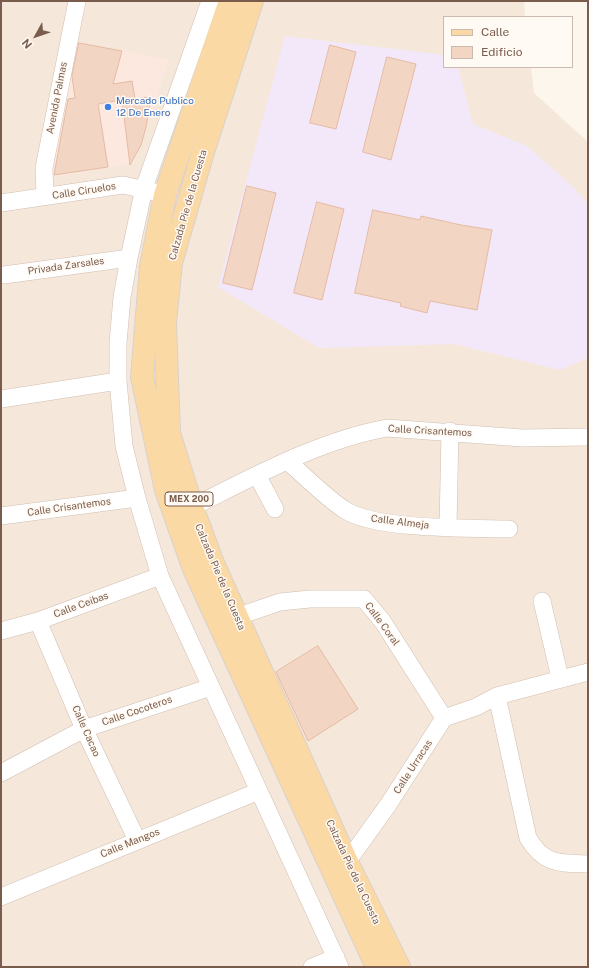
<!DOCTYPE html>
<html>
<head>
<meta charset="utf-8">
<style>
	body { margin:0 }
	#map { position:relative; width:589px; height:968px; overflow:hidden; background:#fdf6ec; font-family:"Public Sans",sans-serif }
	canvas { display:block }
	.frame { position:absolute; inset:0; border:2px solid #7a5c4d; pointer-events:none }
	.legend { position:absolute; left:443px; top:16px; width:130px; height:52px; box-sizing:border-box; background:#fffaf3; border:1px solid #cabbb1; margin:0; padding:5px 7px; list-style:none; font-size:12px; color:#7a5c4d }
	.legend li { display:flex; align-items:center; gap:8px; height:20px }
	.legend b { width:20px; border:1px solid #cabbb1 }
	.north { position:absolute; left:16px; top:16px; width:40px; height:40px; -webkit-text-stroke:3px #fffaf3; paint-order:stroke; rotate:230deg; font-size:11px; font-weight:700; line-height:16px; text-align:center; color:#7a5c4d }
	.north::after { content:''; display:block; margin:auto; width:14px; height:18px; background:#7a5c4d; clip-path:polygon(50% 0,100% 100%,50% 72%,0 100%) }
</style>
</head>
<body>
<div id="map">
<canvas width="589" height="968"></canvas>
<div class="frame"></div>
<ul class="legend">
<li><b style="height:5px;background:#fbd9a5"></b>Calle</li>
<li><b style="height:11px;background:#f3d5c3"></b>Edificio</li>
</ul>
<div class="north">N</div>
</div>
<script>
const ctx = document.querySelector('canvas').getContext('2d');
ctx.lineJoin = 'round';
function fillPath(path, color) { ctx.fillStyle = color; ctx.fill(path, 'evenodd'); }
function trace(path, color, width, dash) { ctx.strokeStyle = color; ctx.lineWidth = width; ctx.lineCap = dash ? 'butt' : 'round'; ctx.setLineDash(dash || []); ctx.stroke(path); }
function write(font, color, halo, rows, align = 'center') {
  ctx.font = font + ' "Public Sans",sans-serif'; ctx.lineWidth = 3; ctx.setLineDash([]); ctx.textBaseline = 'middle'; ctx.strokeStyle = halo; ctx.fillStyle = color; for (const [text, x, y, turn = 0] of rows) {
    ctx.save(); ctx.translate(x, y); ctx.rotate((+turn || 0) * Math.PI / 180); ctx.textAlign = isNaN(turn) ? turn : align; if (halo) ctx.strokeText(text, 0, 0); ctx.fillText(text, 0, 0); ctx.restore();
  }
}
fillPath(new Path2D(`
	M1,1H524L525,17H444V67H531L534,93L588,142V967H1Z`), '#f5e8da');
fillPath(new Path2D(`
	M78,42L169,60L134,163L53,177L51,155Z`), '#fde8e0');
fillPath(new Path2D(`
	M285,36L444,55V67H458L473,124L527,146L573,187L588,204V358L560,370L454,344L319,348L218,287Z`), '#f3e8fa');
const building = new Path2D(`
	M79,43L122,51L113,84L132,81L135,99L151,97L146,127L141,145L130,165L122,100L98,104L108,167L54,175L68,99L75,98L72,76Z
	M330,45L356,52L336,129L310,123Z
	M387,57L416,64L391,160L363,152Z
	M247,186L276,193L252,290L223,283Z
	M317,202L344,209L322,300L294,293Z
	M373,210L420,220L421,216L461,225L492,230L477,310L430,301L427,313L400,306L401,303L355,293Z
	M318,646L358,709L308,741L276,672Z`);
fillPath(building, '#f3d5c3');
trace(building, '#e6bba3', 1);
const minor = new Path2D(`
	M210,1L144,188L129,258L122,297L118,343V381L124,446L137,498L160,576L340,967
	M45,196L44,168L77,1
	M1,203L123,185L155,192
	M4,275L129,258
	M1,399L118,381
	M287,461C305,476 325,497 345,510C376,530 470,528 509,529
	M257,475L275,509
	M192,507C253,477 320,440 387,428L522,438L588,437
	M1,516L137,498
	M448,527L450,431
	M542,601L560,678
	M236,617L280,602L310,599H364L383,622L444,718
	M38,621L84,729L137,840
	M1,631L38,621L160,576
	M497,696L528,838C544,865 559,863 588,864
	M1,773L84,729L211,687
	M347,862L388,805L444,718L476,707L497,696L588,672
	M1,897L259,791
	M312,967L336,957`);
const primary = new Path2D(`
	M230,1L165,195L151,266L142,377L166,490L194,569L377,967
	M252,1L203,152L171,263L165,323L169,433L192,507L212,561L347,862L399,967`);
trace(minor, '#d1beb0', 18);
trace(primary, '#dad1cd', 24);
trace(minor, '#fff', 17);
trace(primary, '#fbd9a5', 22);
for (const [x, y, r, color] of [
	[108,107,4,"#3f7fe0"]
]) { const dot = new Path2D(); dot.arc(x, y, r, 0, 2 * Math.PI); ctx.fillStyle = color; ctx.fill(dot); trace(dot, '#fffaf3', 1.5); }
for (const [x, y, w] of [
	[189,499,48]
]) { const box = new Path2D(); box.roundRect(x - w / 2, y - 7, w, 14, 3); ctx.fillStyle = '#fffaf3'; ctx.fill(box); trace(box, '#7a5c4d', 1); }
write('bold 9px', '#7a5c4d', null, [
	["MEX 200",189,499]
]);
write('10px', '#7a5c4d', '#fffaf3', [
	["Avenida Palmas",57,98,-79],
	["Calle Ciruelos",84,191,-9],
	["Calzada Pie de la Cuesta",188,205,-74],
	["Privada Zarsales",66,266,-8],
	["Calle Crisantemos",430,431,3],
	["Calle Crisantemos",69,507,-8],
	["Calle Almeja",400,522,7],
	["Calzada Pie de la Cuesta",220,577,67],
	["Calle Ceibas",81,605,-20],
	["Calle Coral",382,624,54],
	["Calle Cocoteros",137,711,-19],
	["Calle Cacao",86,731,66],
	["Calle Urracas",413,767,-57],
	["Calle Mangos",130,843,-22],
	["Calzada Pie de la Cuesta",353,872,65]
]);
write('10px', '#366cbe', '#fffaf3', [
	["Mercado Publico",116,101],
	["12 De Enero",116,113]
], 'left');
</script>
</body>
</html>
